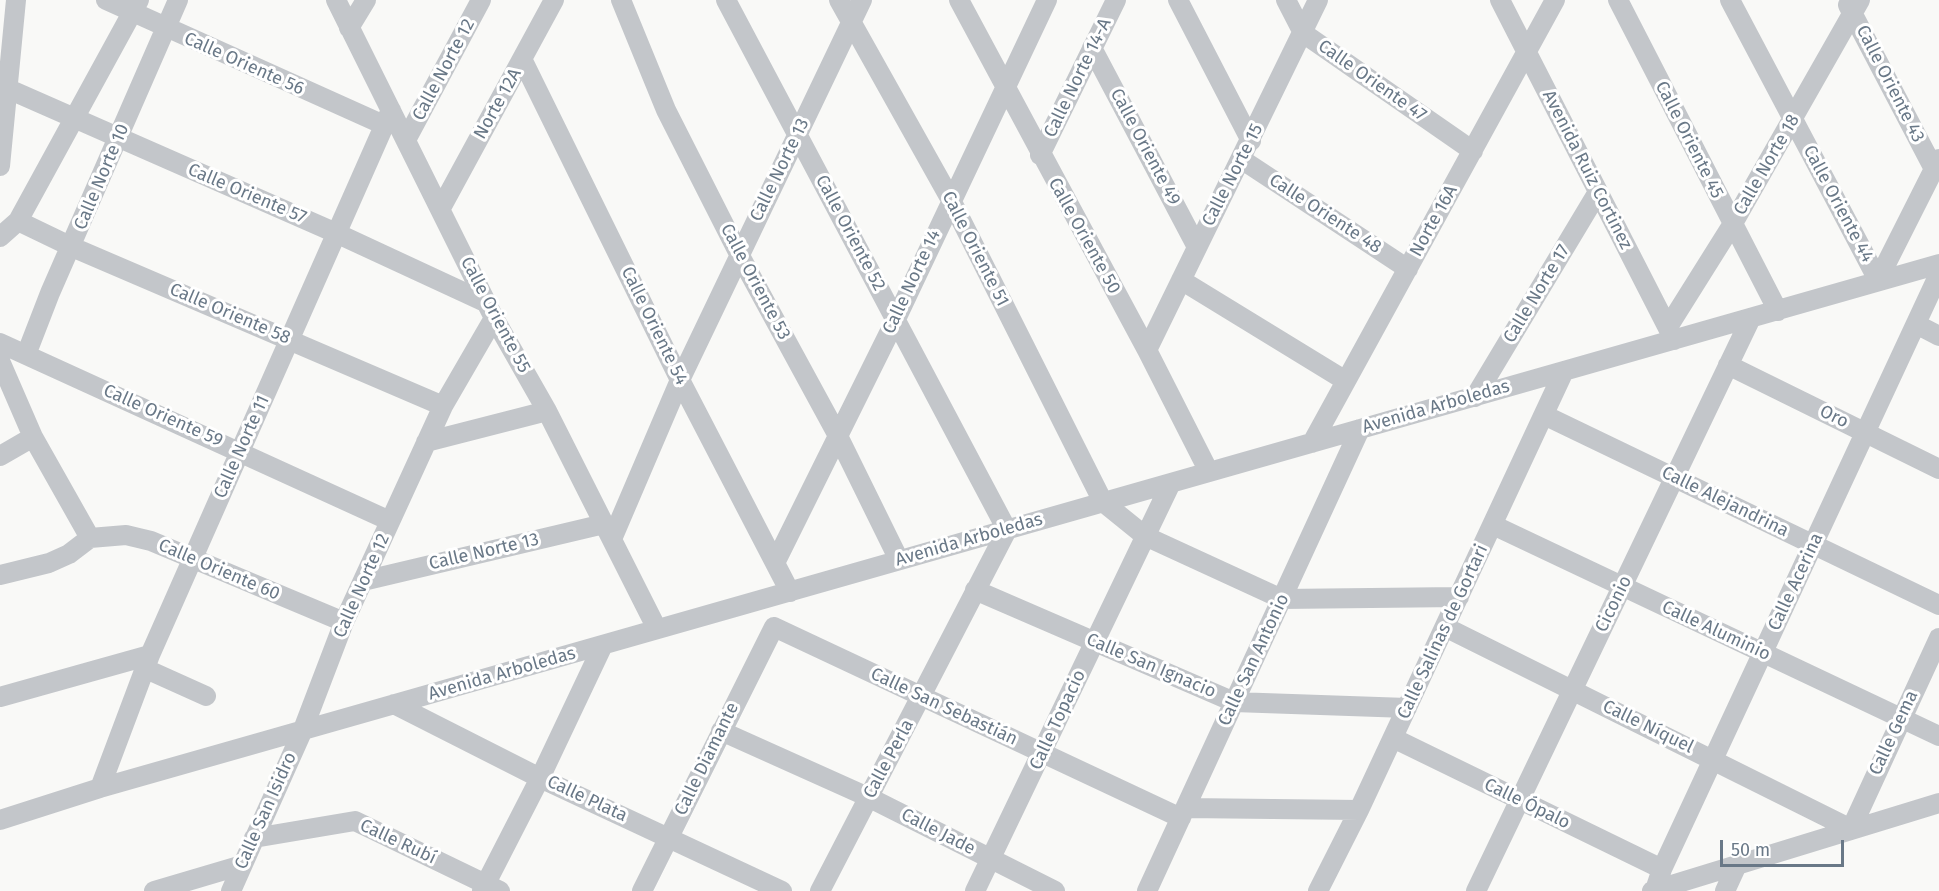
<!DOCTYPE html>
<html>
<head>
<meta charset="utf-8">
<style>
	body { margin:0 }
	#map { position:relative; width:1939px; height:891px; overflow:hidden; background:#f9f9f7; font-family:"Fira Sans",sans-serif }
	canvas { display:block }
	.scale { position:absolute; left:1720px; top:840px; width:124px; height:27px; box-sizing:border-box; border:3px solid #697887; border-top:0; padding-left:8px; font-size:18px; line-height:21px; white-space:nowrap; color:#697887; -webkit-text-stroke:4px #fff; paint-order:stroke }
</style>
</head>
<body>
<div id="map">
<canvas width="1939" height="891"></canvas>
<div class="scale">50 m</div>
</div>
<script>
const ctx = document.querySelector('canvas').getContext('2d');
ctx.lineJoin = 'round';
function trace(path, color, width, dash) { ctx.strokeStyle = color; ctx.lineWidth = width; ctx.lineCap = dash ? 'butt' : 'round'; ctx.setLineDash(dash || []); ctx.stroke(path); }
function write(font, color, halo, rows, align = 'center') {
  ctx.font = font + ' "Fira Sans",sans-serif'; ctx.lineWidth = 6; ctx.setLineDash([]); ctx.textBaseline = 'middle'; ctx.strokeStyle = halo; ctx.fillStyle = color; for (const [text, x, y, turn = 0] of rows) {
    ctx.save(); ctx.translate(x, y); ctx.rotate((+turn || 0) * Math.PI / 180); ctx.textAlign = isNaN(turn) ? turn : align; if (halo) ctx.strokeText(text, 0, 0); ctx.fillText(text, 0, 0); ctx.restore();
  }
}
trace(new Path2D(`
	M106,0L384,125
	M336,0L494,318L547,411L657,629
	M621,0L666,110L739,254L837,434L899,560
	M726,0L1007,530L820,891
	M839,0L951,200L1103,502L1145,536L1282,599L1459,597
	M959,0L1147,350L1209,472
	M1178,0L1251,141
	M1286,0L1303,33L1473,151
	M1500,0L1674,340
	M1618,0L1778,311
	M1730,0L1878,280
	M1848,5L1934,169
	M349,28L366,0
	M1092,48L1197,247
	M522,59L680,380L790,592
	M6,88L336,233L487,303
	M406,140L481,0
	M1040,155L1116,0
	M1241,159L1408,269
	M0,166L16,0
	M441,208L554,0
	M18,221L72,247L443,406
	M0,237L18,221L139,0
	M1181,280L1346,381
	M1878,280L1939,159
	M1916,324L1939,336
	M1668,327L1732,225L1860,0
	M0,343L390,521
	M1147,350L1318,0
	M26,355L50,293L178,0
	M0,361L33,437L90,538
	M1728,365L1939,469
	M1475,397L1598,192
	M1544,415L1939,605
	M426,442L547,411
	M1312,443L1555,0
	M0,456L33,437
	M1493,525L1939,736
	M612,539L680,380L862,0
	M775,563L896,319L1047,0
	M0,575L49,563L69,554L90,538L126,535L151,541L344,622
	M363,581L604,524
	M975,590L1234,702L1407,708
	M774,627L1181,818
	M1445,627L1851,829L1939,638
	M146,669L206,696
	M0,697L150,655
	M394,704L540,778L782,891
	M721,731L868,797L1055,891
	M1393,738L1662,869
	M100,788L150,655L391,110
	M1186,808L1359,810
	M0,820L100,788L1939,264
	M254,838L355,821L500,891
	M1655,890L1662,869L1939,274
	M154,891L242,865
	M231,891L302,732L344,622L443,406L494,318
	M482,891L540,778L603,645
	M642,891L774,627
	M975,891L1171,483
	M1147,891L1360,429
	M1318,891L1359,810L1564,371
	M1476,891L1751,318
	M1652,891L1939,803
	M1725,891L1736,867`), '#c3c6ca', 20);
write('18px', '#697887', '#fff', [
	["Calle Oriente 56",244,64,24],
	["Calle Norte 12",444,70,-62],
	["Calle Norte 14-A",1078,78,-64],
	["Calle Oriente 47",1372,81,35],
	["Calle Oriente 43",1890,84,63],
	["Norte 12A",498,104,-61],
	["Calle Oriente 45",1689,140,63],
	["Calle Oriente 49",1145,147,62],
	["Calle Norte 18",1767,165,-60],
	["Calle Norte 13",780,170,-64],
	["Avenida Ruiz Cortinez",1587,170,63],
	["Calle Norte 15",1233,175,-63],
	["Calle Norte 10",102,177,-67],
	["Calle Oriente 57",247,194,23],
	["Calle Oriente 44",1838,204,62],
	["Calle Oriente 48",1325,214,33],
	["Norte 16A",1434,221,-61],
	["Calle Oriente 52",850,233,62],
	["Calle Oriente 50",1084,236,61],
	["Calle Oriente 51",975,249,63],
	["Calle Oriente 53",755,282,62],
	["Calle Norte 14",912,282,-65],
	["Calle Norte 17",1537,294,-59],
	["Calle Oriente 58",230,314,23],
	["Calle Oriente 55",495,315,62],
	["Calle Oriente 54",654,326,64],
	["Avenida Arboledas",1436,407,-16],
	["Calle Oriente 59",163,416,24],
	["Oro",1834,417,26],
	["Calle Norte 11",242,447,-66],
	["Calle Alejandrina",1725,502,26],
	["Avenida Arboledas",969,540,-16],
	["Calle Norte 13",484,552,-13],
	["Calle Oriente 60",219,570,23],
	["Calle Acerina",1796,582,-65],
	["Calle Norte 12",362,586,-66],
	["Ciconio",1614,604,-64],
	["Calle Aluminio",1716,631,25],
	["Calle Salinas de Gortari",1443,632,-65],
	["Calle San Antonio",1254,660,-65],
	["Calle San Ignacio",1151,666,23],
	["Avenida Arboledas",502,674,-16],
	["Calle San Sebastián",944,707,25],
	["Calle Topacio",1058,720,-65],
	["Calle Níquel",1648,727,26],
	["Calle Gema",1894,733,-65],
	["Calle Diamante",707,759,-64],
	["Calle Perla",889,759,-62],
	["Calle Plata",587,799,25],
	["Calle Ópalo",1527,804,26],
	["Calle San Isidro",266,811,-66],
	["Calle Jade",938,832,27],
	["Calle Rubí",398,842,25]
]);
</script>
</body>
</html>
